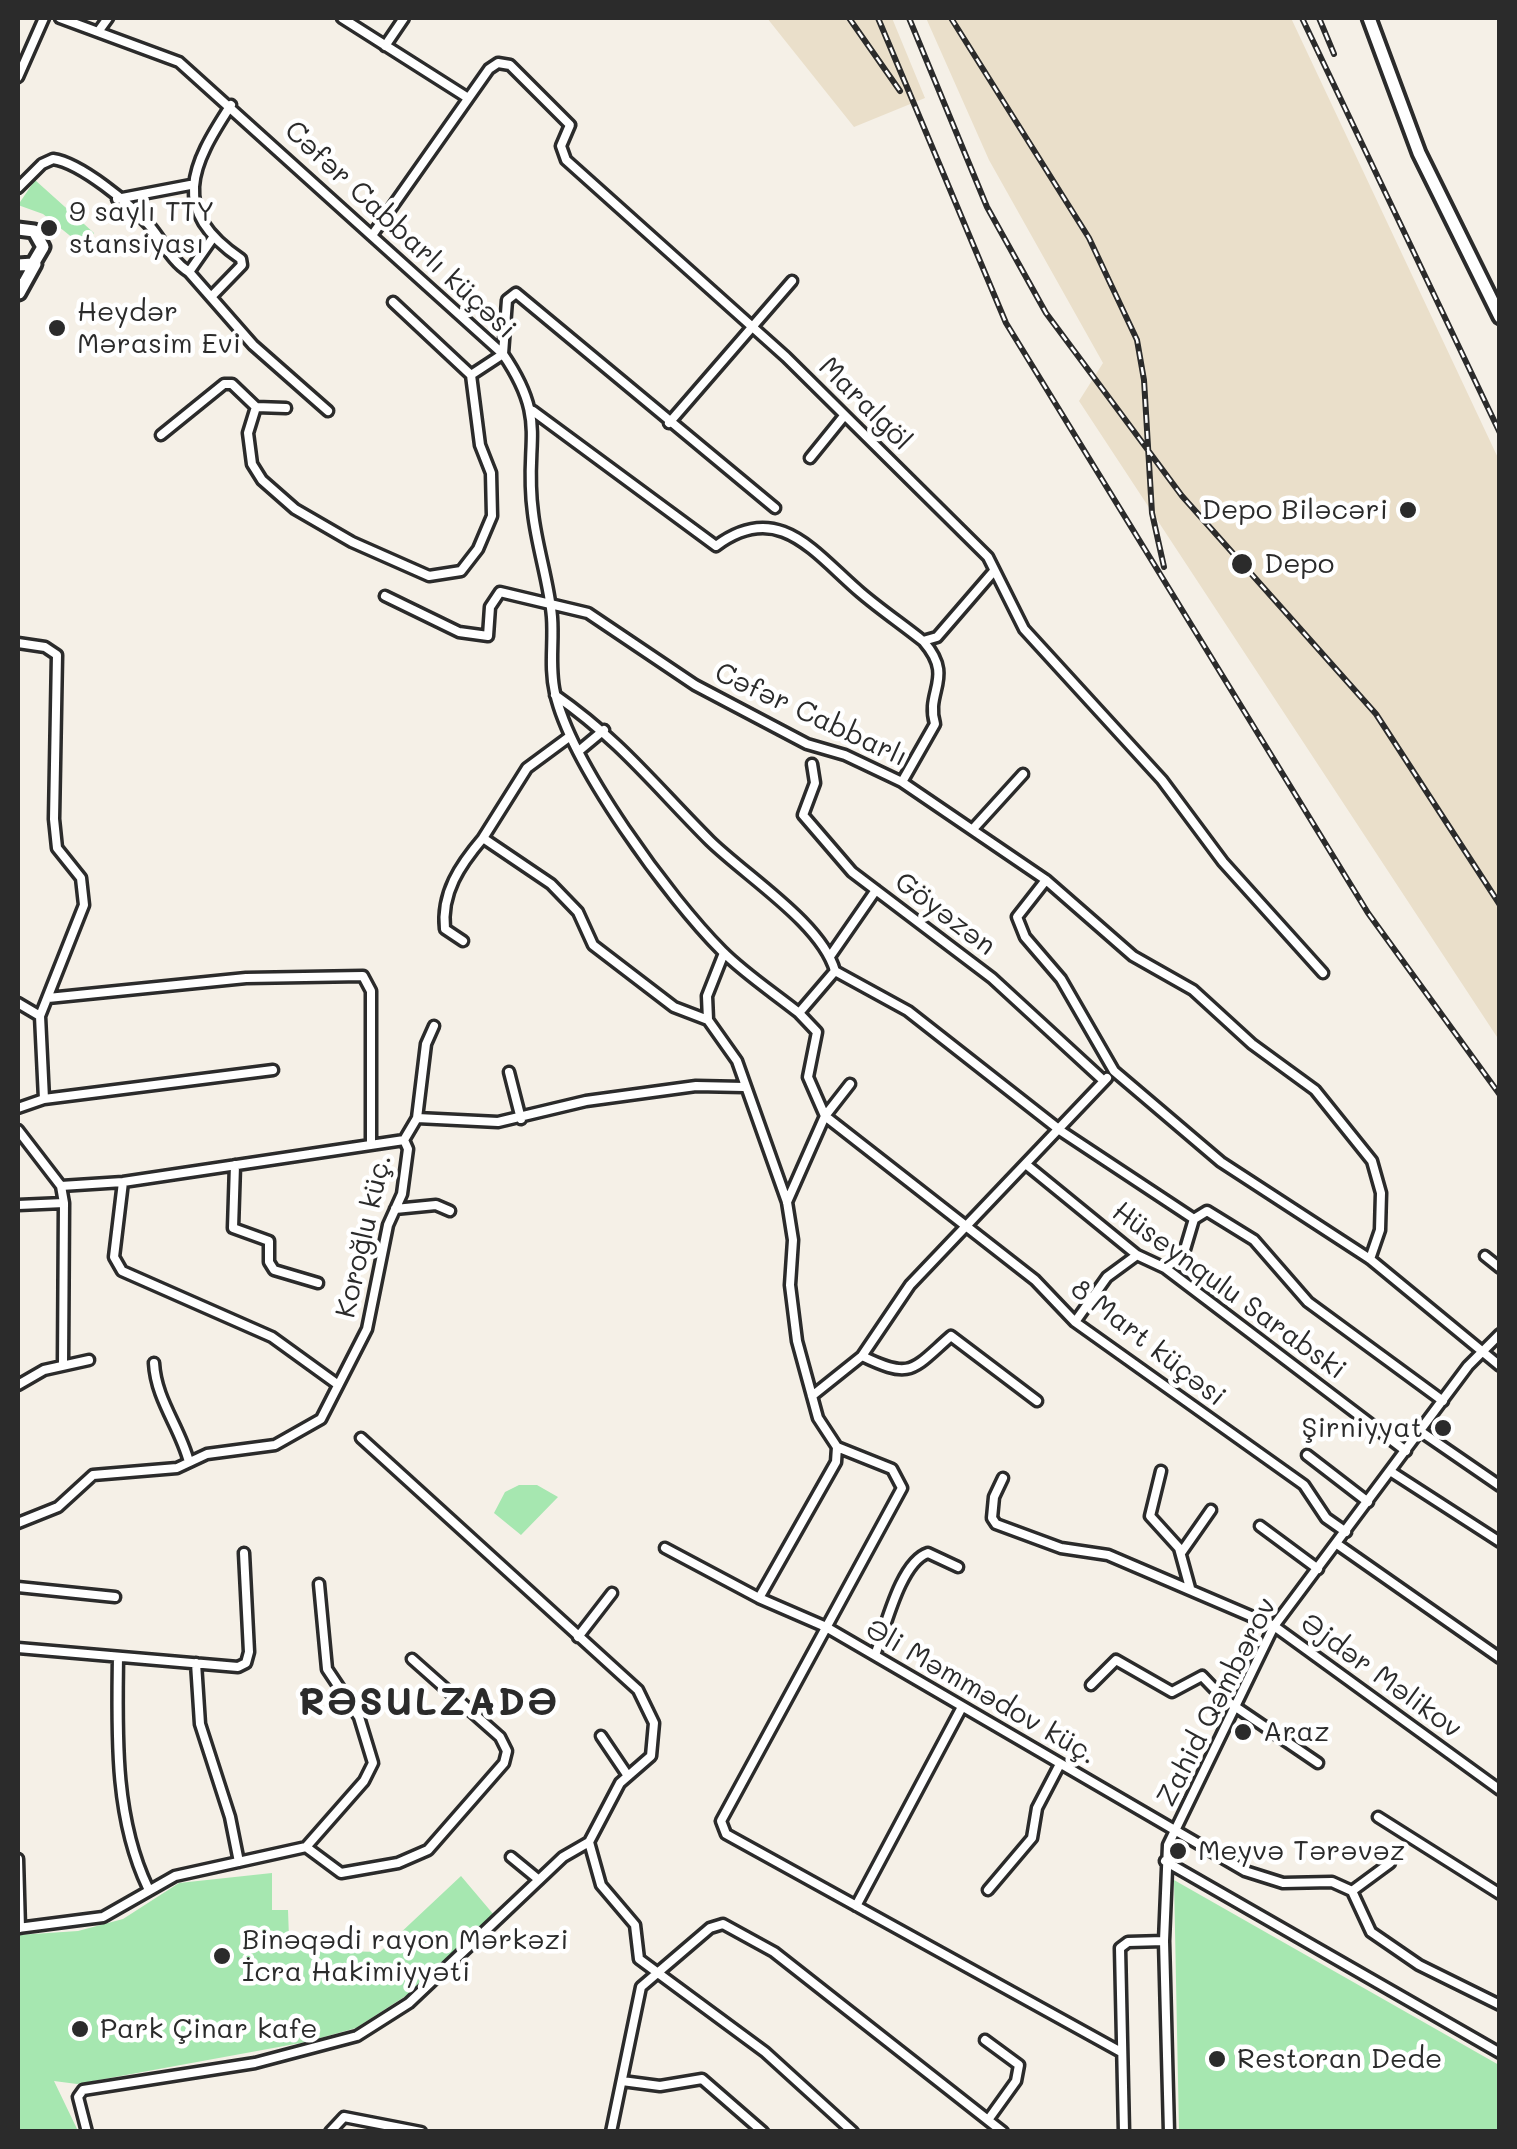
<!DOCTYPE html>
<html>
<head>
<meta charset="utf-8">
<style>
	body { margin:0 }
	#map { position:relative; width:1517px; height:2149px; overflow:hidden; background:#f5f0e7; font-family:Mali,sans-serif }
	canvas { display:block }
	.frame { position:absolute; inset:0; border:20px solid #2b2b2b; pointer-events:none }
</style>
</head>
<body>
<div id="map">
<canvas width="1517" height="2149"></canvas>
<div class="frame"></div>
</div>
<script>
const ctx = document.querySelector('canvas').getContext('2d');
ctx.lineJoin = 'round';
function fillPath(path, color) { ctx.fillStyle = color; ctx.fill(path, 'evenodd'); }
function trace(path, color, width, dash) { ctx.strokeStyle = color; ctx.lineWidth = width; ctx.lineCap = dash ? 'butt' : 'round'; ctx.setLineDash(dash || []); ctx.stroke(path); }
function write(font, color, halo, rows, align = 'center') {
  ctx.font = font + ' Mali,sans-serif'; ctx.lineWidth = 9; ctx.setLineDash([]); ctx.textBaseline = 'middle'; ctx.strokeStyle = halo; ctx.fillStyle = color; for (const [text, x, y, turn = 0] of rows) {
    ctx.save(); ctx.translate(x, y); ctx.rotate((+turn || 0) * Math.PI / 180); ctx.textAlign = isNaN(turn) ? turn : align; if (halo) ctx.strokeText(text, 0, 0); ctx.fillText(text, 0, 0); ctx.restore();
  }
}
fillPath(new Path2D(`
	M767,18H892L925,98L854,127Z
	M926,18H1291L1499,460V1040L1079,401L1103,363L989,160Z`), '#eadfca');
fillPath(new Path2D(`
	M35,180L94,233L84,247L43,214L18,205Z
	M519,1485H537L558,1497L521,1535L494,1513L505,1492Z
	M272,1873V1910H288L289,1938L298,1950L380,1952L461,1876L494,1915L418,1988L356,2028L306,2042L77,2084L54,2081L78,2131H18V1935L78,1931L123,1919L179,1883Z
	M1174,1880L1499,2065V2131H1179Z`), '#a6e7b0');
const street = new Path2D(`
	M60,18L179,62L503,354C550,423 523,441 533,513C537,548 549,582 552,617C554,643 549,667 555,693C571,764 669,898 722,951C745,974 774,993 799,1013L835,971L908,1011L1061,1131L1194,1219
	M342,18L468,98
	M98,32L108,18
	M385,46L404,18
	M18,77L44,18
	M18,188L42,164L53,159C81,163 130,204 149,225C163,241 171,261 189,272L253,345L328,411
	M117,199L190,185
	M373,234L489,69L498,63L510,65L570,125L561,146L566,160L786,357L988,557L1024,629L1162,780L1223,862L1323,973
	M189,272L212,239
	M211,297L242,265L241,259C169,210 191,166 231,105
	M471,375L503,354L507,300L516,293L775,508
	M286,408L256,407L248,433L252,464L262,480L295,509L352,542L429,576L461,571L478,549L492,516L491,473L480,445L471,375L393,302
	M533,411L716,546C779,499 815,554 861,593C881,610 903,625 923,641L937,637L994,571
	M669,423L792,281
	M161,435L224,384H232L256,407
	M810,458L844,416
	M385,596L459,632L488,636L490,607L500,592L588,613L695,685L807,744L845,755L902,782L1046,880L1133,956L1193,990L1252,1044L1315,1090L1372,1161L1381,1193L1380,1230L1370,1259
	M18,643L45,647L57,655L54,819L57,848L81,878L84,905L40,1016L44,1099
	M555,695C621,741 655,786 710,841C747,877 822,924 835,971
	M569,737L527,768L483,838L551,884L578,912L593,945L674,1007L708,1020
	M580,750L604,730
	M812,764L815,783L803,815L852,872L992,978L1104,1081
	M902,782L935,724C925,691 955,678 924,642
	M973,829L1023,774
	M1046,880L1017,917L1025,937L1061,979L1114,1071L1221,1162L1370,1259L1500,1366
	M463,941L445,929C441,893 460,865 483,838
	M724,953L707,996L708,1020L737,1061L787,1202L793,1240L790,1285L797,1341L818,1418L837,1447L836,1462L759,1598
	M831,955L876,890
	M48,998L246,978L363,976L371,991V1142
	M18,1003L40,1016
	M799,1013L817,1032L808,1077L825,1116L1035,1280L1075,1322L1304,1485L1326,1518L1346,1532
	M509,1072L521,1119
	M18,1108L44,1099L273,1070
	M417,1118L426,1044L434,1026
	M18,1130L61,1186L64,1203L63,1365
	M235,1165L233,1228L269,1241V1262L274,1270L318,1283
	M1028,1166L1137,1255L1165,1268L1406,1451
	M123,1182L114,1257L122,1271L272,1337L337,1384
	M61,1186L123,1182L404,1140
	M787,1202L825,1116L850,1084
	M18,1205L64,1203
	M395,1209L436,1205L450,1211
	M1194,1219L1207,1211L1254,1240L1308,1302L1443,1401
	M1485,1256L1500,1268
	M1165,1268L1183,1256L1194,1219
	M1075,1322L1107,1277L1137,1255
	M862,1356C912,1380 912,1370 951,1336L1037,1401
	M154,1363C156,1400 180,1427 189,1462
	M18,1385L44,1370L89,1360
	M812,1396L862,1356L910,1285L1107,1078
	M1420,1431L1500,1486
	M837,1447L892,1469L902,1488L721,1821L726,1834L1121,2052
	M1307,1455L1368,1502
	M1161,1471L1150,1516L1179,1548L1190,1588
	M1390,1471L1500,1542
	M1003,1478L994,1497L992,1518L996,1524L1061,1548L1108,1555L1274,1626L1500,1790
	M18,1523L58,1507L93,1475L177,1468L207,1454L275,1445L321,1419L367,1329L388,1225L402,1194L408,1149L404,1140L417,1118L498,1122L586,1101L696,1086L744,1087
	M1260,1526L1318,1569
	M1337,1544L1500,1658
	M665,1548L759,1598L826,1627L1245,1871L1283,1883L1332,1882L1352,1891L1371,1932L1419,1965L1500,2005
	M1181,1553L1211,1510
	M18,1587L115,1597
	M578,1637L612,1593
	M18,1648L238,1667L246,1663L249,1652L244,1553
	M875,1655C885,1630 900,1562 928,1553L958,1567
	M118,1657C117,1734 114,1817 148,1888
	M196,1663L200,1724L230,1817L239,1862
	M1091,1685L1116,1660L1172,1692L1202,1676L1224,1699L1318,1763
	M601,1736L628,1776
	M1378,1817L1500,1894
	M589,1842L601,1885L635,1925L639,1959L765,2052L853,2132
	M306,1847L341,1873L398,1863L428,1850L504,1763L507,1751L500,1737L412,1659
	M306,1847L364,1781L373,1763L359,1717L327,1669L319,1584
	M511,1857L539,1880
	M18,1859L20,1928
	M1165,1861L1500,2053
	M988,1890L1032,1838L1037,1808L1060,1764
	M1352,1891L1390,1863
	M856,1906L962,1707
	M18,1928L103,1917L175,1876L306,1847
	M985,2040L1019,2065L1016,2081L988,2120
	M622,2081L660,2086L702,2079L763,2132
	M87,2132L78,2097L83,2090L255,2063L357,2036L409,2003L563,1857L589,1842L620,1783L651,1756L654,1723L638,1690L361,1438
	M330,2132L344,2117L421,2132
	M611,2132L641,1987L710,1928L723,1924L774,1952L1003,2132
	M1124,2132L1120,1948L1128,1942L1164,1941
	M1169,2132L1164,1941L1168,1845L1274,1626L1468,1366L1500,1334`);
const secondary = new Path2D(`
	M1369,18L1419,153L1500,317
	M18,229L34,231L43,247L33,264L18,265
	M18,284L19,293L35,264`);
trace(street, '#2b2b2b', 15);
trace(secondary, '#2b2b2b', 19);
trace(street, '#fff', 8);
trace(secondary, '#fff', 11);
const rail = new Path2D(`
	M849,18L900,91
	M878,18L1006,323L1368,913L1500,1095
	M909,18L987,207L1046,313L1182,496L1376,714L1500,905
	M951,18L1089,238L1137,340L1144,380L1152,513L1164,567
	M1302,18L1500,433
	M1319,18L1334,54`);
trace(rail, '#2b2b2b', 6);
trace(rail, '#fff', 2.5, [8]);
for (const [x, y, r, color] of [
	[49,228,10,"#2b2b2b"],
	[57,328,10,"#2b2b2b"],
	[1408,510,10,"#2b2b2b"],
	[1242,564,12,"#2b2b2b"],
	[1443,1428,10,"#2b2b2b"],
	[1243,1732,10,"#2b2b2b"],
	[1178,1851,10,"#2b2b2b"],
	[222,1956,10,"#2b2b2b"],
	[80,2029,10,"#2b2b2b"],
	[1217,2059,10,"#2b2b2b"]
]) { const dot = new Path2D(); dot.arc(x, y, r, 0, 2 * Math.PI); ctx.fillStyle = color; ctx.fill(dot); trace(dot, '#fff', 4); }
write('28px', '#2b2b2b', '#fff', [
	["9 saylı TTY",69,212],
	["stansiyası",69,244],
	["Heydər",77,312],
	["Mərasim Evi",77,344],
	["Depo Biləcəri",1388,510,"right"],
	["Depo",1264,564],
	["Şirniyyat",1423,1428,"right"],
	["Araz",1263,1732],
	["Meyvə Tərəvəz",1198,1851],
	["Binəqədi rayon Mərkəzi",242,1940],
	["İcra Hakimiyyəti",242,1972],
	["Park Çinar kafe",100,2029],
	["Restoran Dede",1237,2059]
], 'left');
write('28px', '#2b2b2b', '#fff', [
	["Cəfər Cabbarlı küçəsi",400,230,43],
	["Maralgöl",865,404,45],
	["Cəfər Cabbarlı",811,715,25],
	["Göyəzən",945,914,37],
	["Koroğlu küç.",364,1236,-77],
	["Hüseynqulu Sarabski",1229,1291,36],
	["8 Mart küçəsi",1148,1343,38],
	["Əjdər Məlikov",1381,1676,36],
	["Əli Məmmədov küç.",981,1692,30],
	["Zahid Qəmbərov",1217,1702,-63]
]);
ctx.letterSpacing = '2.5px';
write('bold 38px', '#2b2b2b', '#fff', [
	["RƏSULZADƏ",429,1703]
]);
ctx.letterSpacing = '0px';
</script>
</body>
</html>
